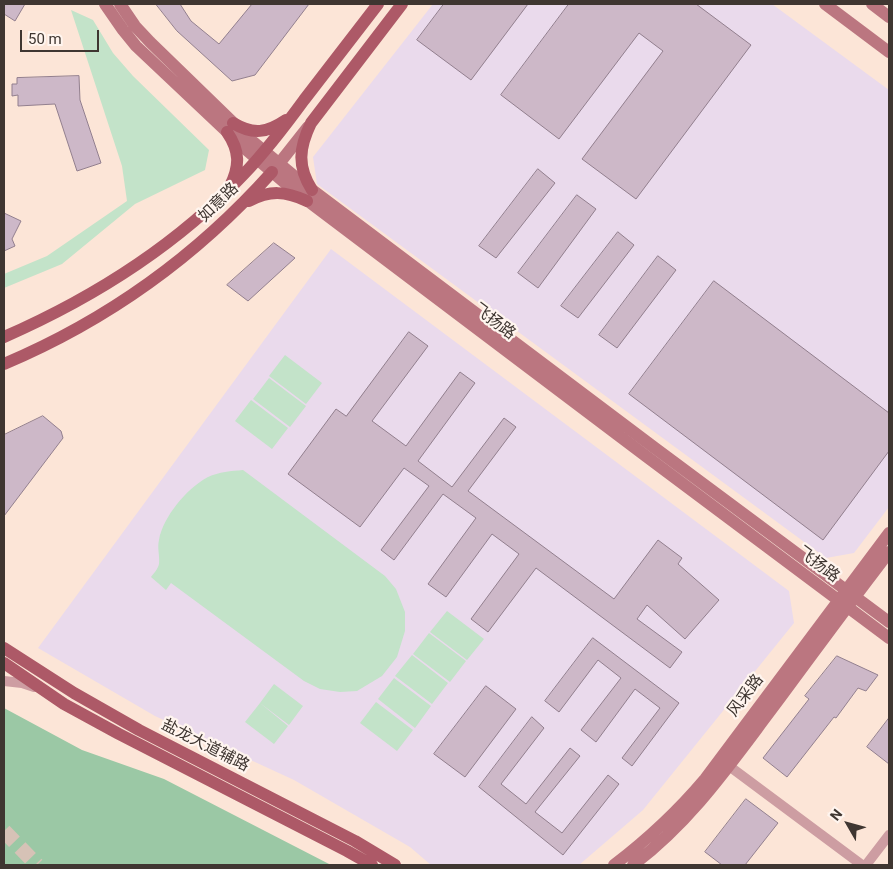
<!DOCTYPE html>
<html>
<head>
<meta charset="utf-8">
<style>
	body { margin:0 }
	#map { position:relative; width:893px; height:869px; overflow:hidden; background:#fce5d7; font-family:Roboto,sans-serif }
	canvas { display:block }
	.frame { position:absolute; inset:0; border:5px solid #3f3631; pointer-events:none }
	.north { position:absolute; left:823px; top:799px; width:50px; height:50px; -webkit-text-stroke:4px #fff5ef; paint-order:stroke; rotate:308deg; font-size:14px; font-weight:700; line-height:20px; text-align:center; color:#3f3631 }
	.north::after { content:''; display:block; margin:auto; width:18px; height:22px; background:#3f3631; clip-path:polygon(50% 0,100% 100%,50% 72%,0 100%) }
	.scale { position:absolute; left:20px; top:30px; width:79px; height:22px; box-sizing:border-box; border:2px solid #3f3631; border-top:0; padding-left:6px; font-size:15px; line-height:18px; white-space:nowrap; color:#3f3631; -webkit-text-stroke:4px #fff5ef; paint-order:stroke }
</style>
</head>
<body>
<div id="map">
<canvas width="893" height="869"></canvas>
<div class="frame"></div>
<div class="north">N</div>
<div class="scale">50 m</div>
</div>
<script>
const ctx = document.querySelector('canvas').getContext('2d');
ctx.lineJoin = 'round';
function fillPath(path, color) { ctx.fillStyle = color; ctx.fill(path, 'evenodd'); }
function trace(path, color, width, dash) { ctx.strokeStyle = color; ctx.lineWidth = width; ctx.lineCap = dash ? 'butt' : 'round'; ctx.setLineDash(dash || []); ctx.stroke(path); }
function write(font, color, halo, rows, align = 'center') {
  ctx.font = font + ' Roboto,"Noto Sans SC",sans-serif'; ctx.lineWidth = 4.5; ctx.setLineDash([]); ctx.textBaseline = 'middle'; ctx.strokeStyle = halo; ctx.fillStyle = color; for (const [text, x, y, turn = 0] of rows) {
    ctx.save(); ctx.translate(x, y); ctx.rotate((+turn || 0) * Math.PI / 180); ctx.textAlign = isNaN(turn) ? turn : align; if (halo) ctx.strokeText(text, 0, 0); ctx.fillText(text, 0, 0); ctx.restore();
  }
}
fillPath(new Path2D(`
	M433,4H772L889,90V507L854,553L826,558L317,184L313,157Z
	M331,249L789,591L794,623L643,810L579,865H431L410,847L294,780L155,716L38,648Z`), '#eadaec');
fillPath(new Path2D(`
	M71,10L93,20L113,53L133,76L209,150L205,170L135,204L62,264L4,288V274L47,256L127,201L122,166Z
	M285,355L322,383L306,404L269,376Z
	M269,378L306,406L290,427L253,399Z
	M251,400L288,428L272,449L235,421Z
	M243,470L385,576L396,589L405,612V631L397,657L382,676L357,691L340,692L320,689L304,681L171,583L166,590L151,577C154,573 158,569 159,564C160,556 157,548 159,540C163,517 187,488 208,477C219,472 231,471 243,470Z
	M447,611L484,639L467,660L430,632Z
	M429,633L466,661L450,682L413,654Z
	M412,655L448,683L432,704L395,676Z
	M394,678L431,706L415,728L378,699Z
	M274,684L303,706L289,725L260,703Z
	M376,702L413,730L397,751L360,723Z
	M260,703L288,726L274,744L245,722Z`), '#c3e3c9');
fillPath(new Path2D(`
	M4,708L82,750L164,779L331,865H4Z`), '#9bc8a5');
const building = new Path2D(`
	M4,4H25L15,21L4,14Z
	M156,4H180L191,21L219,44L252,4H309L255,75L232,81L177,31Z
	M444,4H528L471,80L417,40Z
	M569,4H696L751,45L636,199L582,159L663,51L639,33L559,139L501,95Z
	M79,76L80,100L101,163L77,171L55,104L18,106V95L12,96V84H17V78Z
	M538,169L555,183L496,258L479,246Z
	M577,195L596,209L538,288L518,273Z
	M4,213L21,221L12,239L15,246L4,251Z
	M618,232L634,245L578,318L561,306Z
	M274,243L295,258L248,301L227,285Z
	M658,256L676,270L617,348L599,335Z
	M714,281L889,413V451L823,540L629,394Z
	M409,332L428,346L372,421L406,446L460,372L475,383L418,461L452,487L504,418L516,427L468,491L614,599L658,540L682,558L678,564L719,600L685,639L647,605L637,619L682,652L670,668L536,568L488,632L471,619L519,554L492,534L446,597L428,584L476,518L443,494L394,560L381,550L429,486L404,468L360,527L288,474L336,409L346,416Z
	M43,416L61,431L63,438L4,516V435Z
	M593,638L679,703L632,766L622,758L660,708L635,689L596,742L581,730L621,678L598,660L559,712L545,701Z
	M837,656L878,675L866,691L858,688L836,718L834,717L787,777L763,758L809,699L805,696Z
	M486,686L516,709L465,777L434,754Z
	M532,717L544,728L501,784L526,804L570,748L580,756L535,812L562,833L608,775L619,784L563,855L479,787Z
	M889,718V764L867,747Z
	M746,799L778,823L745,865H722L705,852Z`);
fillPath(building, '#cdb8c8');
trace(building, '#927f8e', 1);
trace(new Path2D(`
	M4,831L37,865`), '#d6c2b6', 15, [15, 8]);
trace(new Path2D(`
	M4,681L22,683L34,687
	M729,766L862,865
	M866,865L889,835`), '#cd9da2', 10);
trace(new Path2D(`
	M105,4L123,30L136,46L243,147L292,189L647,457L889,638
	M120,4L135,26L150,42L251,140L299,180L655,448L889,622
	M825,4L889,52
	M872,4L889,17
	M274,170L308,127
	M614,865C648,839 678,811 705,779L889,533
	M633,865C691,821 728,767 771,710C810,657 849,604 889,552`), '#bb7680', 12);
trace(new Path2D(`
	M233,123C253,135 267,133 286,120
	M227,132C240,151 240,166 230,186
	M312,190C297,166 299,148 311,123L402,4
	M249,201C270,190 285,191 307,201
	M4,337C93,298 177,245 244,174C266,151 285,126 304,100C329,68 353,36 378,4
	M4,364C108,320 197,256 272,172
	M4,648L74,693L139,730L355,841L395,865
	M4,663L64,704L119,734L347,851L372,865`), '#ad5967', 12);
write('16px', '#3f3631', '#fff5ef', [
	["如意路",219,203,-44],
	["飞扬路",494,322,37],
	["飞扬路",818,565,37],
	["风采路",746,696,-53],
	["盐龙大道辅路",205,746,27]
]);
</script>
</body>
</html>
